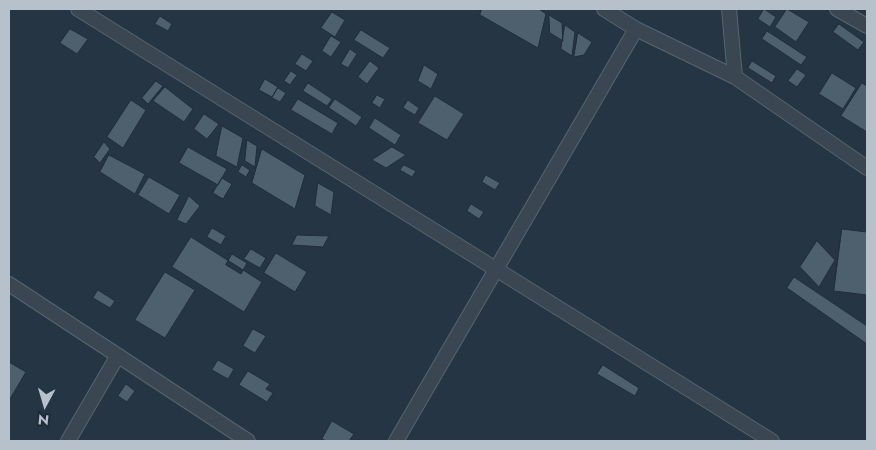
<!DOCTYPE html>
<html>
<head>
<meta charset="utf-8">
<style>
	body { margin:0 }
	#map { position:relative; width:876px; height:450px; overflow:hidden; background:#263543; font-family:Jost,sans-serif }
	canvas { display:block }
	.frame { position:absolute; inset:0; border:10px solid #b7c1cc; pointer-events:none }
	.north { position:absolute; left:20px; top:380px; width:50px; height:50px; -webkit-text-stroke:4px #1f2c38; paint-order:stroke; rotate:186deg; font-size:14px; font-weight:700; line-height:20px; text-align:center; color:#b7c1cc }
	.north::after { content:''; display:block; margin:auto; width:18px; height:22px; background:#b7c1cc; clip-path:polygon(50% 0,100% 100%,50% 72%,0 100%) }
</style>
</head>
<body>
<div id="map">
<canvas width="876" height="450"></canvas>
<div class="frame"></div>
<div class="north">N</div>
</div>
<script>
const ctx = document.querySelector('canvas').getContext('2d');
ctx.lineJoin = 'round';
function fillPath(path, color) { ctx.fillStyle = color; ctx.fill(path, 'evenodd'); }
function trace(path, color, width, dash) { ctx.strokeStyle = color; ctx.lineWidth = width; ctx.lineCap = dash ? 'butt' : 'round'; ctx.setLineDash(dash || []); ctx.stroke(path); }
const building = new Path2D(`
	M482,9H539L546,14L538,48L480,15Z
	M764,9L776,17L770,27L758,19Z
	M787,9L809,22L796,42L775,27Z
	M332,12L345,20L335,37L321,28Z
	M549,15L562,23L563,41L550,33Z
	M160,16L172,24L168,31L155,24Z
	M839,24L864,42L858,50L833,32Z
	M565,25L575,32L572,56L561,49Z
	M70,29L88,39L77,54L60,43Z
	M361,30L390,48L383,58L354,40Z
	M767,31L807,57L801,65L762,39Z
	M578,33L592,42L584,55L574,57Z
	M331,36L341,42L331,57L322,51Z
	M350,49L357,54L348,68L341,64Z
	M302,54L313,61L306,71L295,64Z
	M370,61L379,68L367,84L358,77Z
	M752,61L776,76L772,83L748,68Z
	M424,65L438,74L431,89L418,81Z
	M797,69L806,75L797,87L788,81Z
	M291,71L297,75L290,85L284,81Z
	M832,73L856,88L843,109L819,94Z
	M265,79L278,87L272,97L259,90Z
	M156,81L163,86L148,104L142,98Z
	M308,83L332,99L327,106L303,91Z
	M862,83L867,86V132L841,116Z
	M165,87L193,109L184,122L153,101Z
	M278,88L286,93L280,102L272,98Z
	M377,95L385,99L380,108L372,103Z
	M435,96L464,114L447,140L418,123Z
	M298,99L338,123L332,134L291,110Z
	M335,99L362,117L356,126L329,108Z
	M131,100L146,110L123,148L107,137Z
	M408,100L419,108L415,115L403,108Z
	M204,114L219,124L207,139L194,129Z
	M375,118L401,135L395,145L369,128Z
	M222,126L243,138L237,167L216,156Z
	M247,140L257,146L255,167L245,161Z
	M104,142L110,149L100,163L94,157Z
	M188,147L227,169L218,185L179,163Z
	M392,147L406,155L386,168L372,160Z
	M262,149L305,175L295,209L252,183Z
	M109,155L145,174L135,194L100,172Z
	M242,165L250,170L246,177L238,172Z
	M404,165L416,171L412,177L400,170Z
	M486,175L500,183L495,190L482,182Z
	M149,177L180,195L169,214L138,195Z
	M222,178L232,184L223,199L213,193Z
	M318,183L334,192L331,215L315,206Z
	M189,196L200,206L186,224L177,220Z
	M471,204L484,212L479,219L467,211Z
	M212,228L226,236L221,245L207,237Z
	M842,229L867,232V295L834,291Z
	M297,235L329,236L323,247L292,245Z
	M191,237L262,282L244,312L172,267Z
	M817,241L835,260L819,287L800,267Z
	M251,249L266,258L260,268L244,259Z
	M276,253L307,272L295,292L264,273Z
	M232,254L247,263L241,274L226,265Z
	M165,272L195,290L165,338L135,320Z
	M794,277L867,326V344L787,288Z
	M98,290L115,301L110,308L93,298Z
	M253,329L266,336L255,353L243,346Z
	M218,360L234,369L228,379L212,370Z
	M9,362L26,372L10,399H9Z
	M603,365L639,388L635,396L597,374Z
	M248,371L270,384L266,389L273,393L267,402L239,385Z
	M126,384L135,391L127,402L118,396Z
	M332,421L354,434L349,441H326L322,439Z`);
fillPath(building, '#4e5f6e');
trace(building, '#212e3a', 1);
const street = new Path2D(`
	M78,9L772,441
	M604,9L636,29L735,77L867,168
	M729,9L735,77
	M837,9L867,26
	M9,284L248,441
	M68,441L117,357
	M396,441L636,29`);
trace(street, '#586470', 16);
trace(street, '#3a4752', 14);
</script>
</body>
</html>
